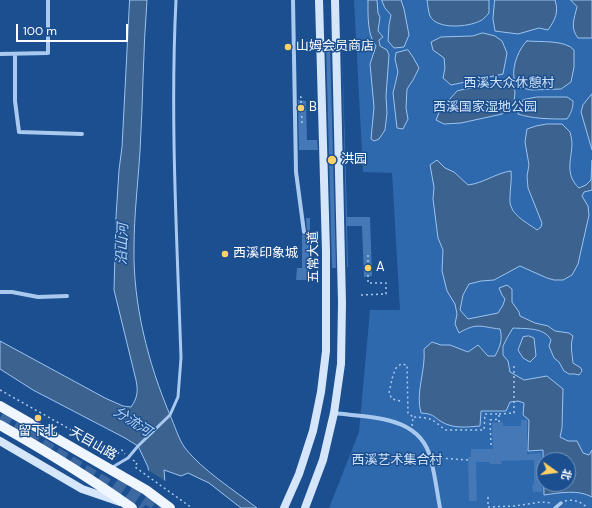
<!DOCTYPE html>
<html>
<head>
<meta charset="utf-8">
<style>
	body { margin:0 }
	#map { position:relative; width:592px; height:508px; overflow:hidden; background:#1b4f8f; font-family:"DM Sans","Noto Sans SC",sans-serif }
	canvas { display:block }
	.north { position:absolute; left:536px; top:452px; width:40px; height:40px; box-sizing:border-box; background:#1b4f8f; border:1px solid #7695bc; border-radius:50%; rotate:104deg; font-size:11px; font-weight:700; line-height:16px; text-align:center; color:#fff }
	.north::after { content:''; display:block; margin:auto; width:14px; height:18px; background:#ffd166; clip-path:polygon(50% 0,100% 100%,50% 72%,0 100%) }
	.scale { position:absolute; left:16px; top:24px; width:112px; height:18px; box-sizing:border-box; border:2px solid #fff; border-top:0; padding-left:5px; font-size:12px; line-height:14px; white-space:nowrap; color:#fff; -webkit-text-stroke:3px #1b4f8f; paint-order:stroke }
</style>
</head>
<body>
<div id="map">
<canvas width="592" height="508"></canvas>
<div class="north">北</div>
<div class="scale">100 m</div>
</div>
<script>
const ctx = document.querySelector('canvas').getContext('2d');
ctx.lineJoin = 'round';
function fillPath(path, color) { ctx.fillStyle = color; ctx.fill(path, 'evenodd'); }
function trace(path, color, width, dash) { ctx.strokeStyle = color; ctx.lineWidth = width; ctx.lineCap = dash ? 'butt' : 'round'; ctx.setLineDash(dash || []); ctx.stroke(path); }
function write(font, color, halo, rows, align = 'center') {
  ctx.font = font + ' "DM Sans","Noto Sans SC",sans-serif'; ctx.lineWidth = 3; ctx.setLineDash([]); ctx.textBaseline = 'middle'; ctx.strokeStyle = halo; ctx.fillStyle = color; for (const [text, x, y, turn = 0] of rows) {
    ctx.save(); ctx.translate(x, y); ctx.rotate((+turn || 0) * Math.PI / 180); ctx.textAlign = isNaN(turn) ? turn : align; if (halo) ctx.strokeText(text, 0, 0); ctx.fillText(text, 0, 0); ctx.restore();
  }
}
fillPath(new Path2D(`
	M354,0H592V508H329L359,432L370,310H400L392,173L363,172ZM544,460H568V484H544Z`), '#2e69ad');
const water = new Path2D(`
	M130,0H147C143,50 143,101 140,151C138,183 134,215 134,248C133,304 148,363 170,415C175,426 178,438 185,448C202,470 234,490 257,508H241L209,483L188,473L181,476L164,470L167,508H153L148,467L138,446L125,438L33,390L0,369V341L105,398L123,406L131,407C138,397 138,391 136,380L114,290L116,217L119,170L122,147Z
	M368,0H377L378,13L380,17L378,31L383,37L379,40L380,46L387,50L389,55L386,96L387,113L385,130L379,139L374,141L371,139L374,107L370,64L376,46C367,35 368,14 368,0Z
	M382,0H401L404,9L409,35L404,47L394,48L388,41L389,25L391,15L385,8Z
	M427,0H489V13C486,16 483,20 480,21C468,27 437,30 430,16C428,11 428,5 427,0Z
	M495,0H555C559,12 555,20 548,30L539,28L518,34L495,31L493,19Z
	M571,0H592V38H578C570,28 574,19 577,7Z
	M483,33L495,36L502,41L507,53L503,74L451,85L443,78L445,68L444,58L433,50L431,42L441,37L472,36Z
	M527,41C540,42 566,40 574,50V67L571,82L561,89L531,90L518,87C517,84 515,80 514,78C512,66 519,48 527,41Z
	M408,50L413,57L419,68L413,80L407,89L406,108L408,119L403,129L397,128L393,93L398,72L395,59L396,53Z
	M503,82L510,83L515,91L514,104L502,114L461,123L444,124L436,120L440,110L457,91Z
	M592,94V150L581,112L583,105Z
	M537,97H567L573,101C573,109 571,113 567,119C551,119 533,119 518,114L519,107L523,100Z
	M547,124H562L570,132C571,136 572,140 572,145C571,161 565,175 579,188L586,185L591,180L592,160V190L584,192L582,196L588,206L589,215L578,264L572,275L563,280H554L547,278L520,266L494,280L481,281L469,284L463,295L460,310L468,319L498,313L503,305L505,299L502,295L499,288L507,285L512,289V302L519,312L520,316L535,323L548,326L555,331L569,333L573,336C570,346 572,352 573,363L581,368L582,371L579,375L575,374H569L564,371L559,362L554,358L549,346L551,340C544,327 526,329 513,328L507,338L503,346V355L508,361L510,372L524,380L547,376L563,389L562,428L560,437L568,441H577L583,453L589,455L592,450V497C578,489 559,493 544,495L543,450L528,451L529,420L523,415L524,403L518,401L510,402L506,411H481L480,426C467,427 454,429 442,422C432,416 434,414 421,413C415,393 426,370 424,349L432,342L441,345H450L468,352L478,345L488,356H495C500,347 503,339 500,329C481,327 477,322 459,333L455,324L457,314L455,304L447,291L442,271L443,250L438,238L433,199L434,187L430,165L437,160L445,168L454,172L468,185C484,183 496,173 511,171C512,180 510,188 510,197C508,214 525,221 537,230L541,227L542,223L528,188L527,176L529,165L525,142L527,129L536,126ZM544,460H568V484H544Z
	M529,336L534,338L536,356L530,362L523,358L518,350L523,337Z`);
fillPath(water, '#3c6290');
trace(water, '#9cc4f0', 1);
fillPath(new Path2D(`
	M146,469L167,482L169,508H151Z`), '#1b4f8f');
fillPath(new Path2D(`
	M326,43H330L336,268H332Z
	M342,44L347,217H370L372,276L364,277L362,226H347L348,267H347Z
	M298,100L306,101L307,140H317L318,150H299Z
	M306,218H310V280H296L297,268H302V234L305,235L307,233Z
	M521,420H527V454L541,453L542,492H533L532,485H534V460L501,461L502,464H490V462H476L477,501H469L468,457H471V449H493L492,423L503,422V426H521Z`), '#4478b7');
trace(new Path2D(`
	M0,418L116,489L143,508
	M118,479L160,508`), '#3d69a0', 11, [11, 5.5]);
trace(new Path2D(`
	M300,97H301L302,124
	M361,295L386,294V283H368V253
	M0,390L116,455L122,450L125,454
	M400,401L392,399L389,393L393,375L396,368L401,364L407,365L408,413L413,417
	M499,414L514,413V364
	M412,426L413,417C432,418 431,418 445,430H484L485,414H499V422
	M491,445L490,420L499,419
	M133,460L137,463L135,467L192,508
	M439,467L440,458L468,460
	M488,497V507L514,506L541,502L552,503
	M565,501C573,499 581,501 587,508`), '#a9c9ee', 1.5, [2, 3]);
trace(new Path2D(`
	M111,468L128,458L138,446L170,415L178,397L181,358C177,239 170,119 176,0`), '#a9c9ee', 3);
trace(new Path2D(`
	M555,508L561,503`), '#a9c9ee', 3.5);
trace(new Path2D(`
	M293,0L296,172L304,232
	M0,54L48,53V0
	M15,54V101L19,132L82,134
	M0,292H12L38,297L67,296
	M334,413C371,418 421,415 431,460C435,475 437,492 440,508`), '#a9c9ee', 4);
trace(new Path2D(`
	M0,441L82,489L120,502
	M284,508L299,474L313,431L321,392L326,351V251L319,0
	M305,508L323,460L334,413L341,364L342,303L335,0`), '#d6e6fa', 8);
trace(new Path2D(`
	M0,406L146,490L170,508
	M0,425C46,451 89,477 132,508`), '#f0f6ff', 10);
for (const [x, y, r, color] of [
	[288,47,4,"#ffd166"],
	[301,108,4,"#ffd166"],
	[332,160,5,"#ffd166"],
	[225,254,4,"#ffd166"],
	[368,268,4,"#ffd166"],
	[38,418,4,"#ffd166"]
]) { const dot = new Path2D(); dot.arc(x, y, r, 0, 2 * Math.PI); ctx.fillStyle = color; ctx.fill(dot); trace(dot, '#1b4f8f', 1.5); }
write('13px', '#fff', '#1b4f8f', [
	["山姆会员商店",296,47],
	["B",309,108],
	["洪园",341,160],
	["西溪印象城",233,254],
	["A",376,268],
	["留下北",38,432,"center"]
], 'left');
write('13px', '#cfe3fa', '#1b4f8f', [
	["西溪大众休憩村",509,84],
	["西溪国家湿地公园",485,108],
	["西溪艺术集合村",397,461]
]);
write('13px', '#fff', '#1b4f8f', [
	["五常大道",314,257,-91],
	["天目山路",93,444,30]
]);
write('italic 14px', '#b5d3f5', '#1b4f8f', [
	["沿山河",123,244,-88],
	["分流河",132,422,33]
]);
</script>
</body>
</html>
